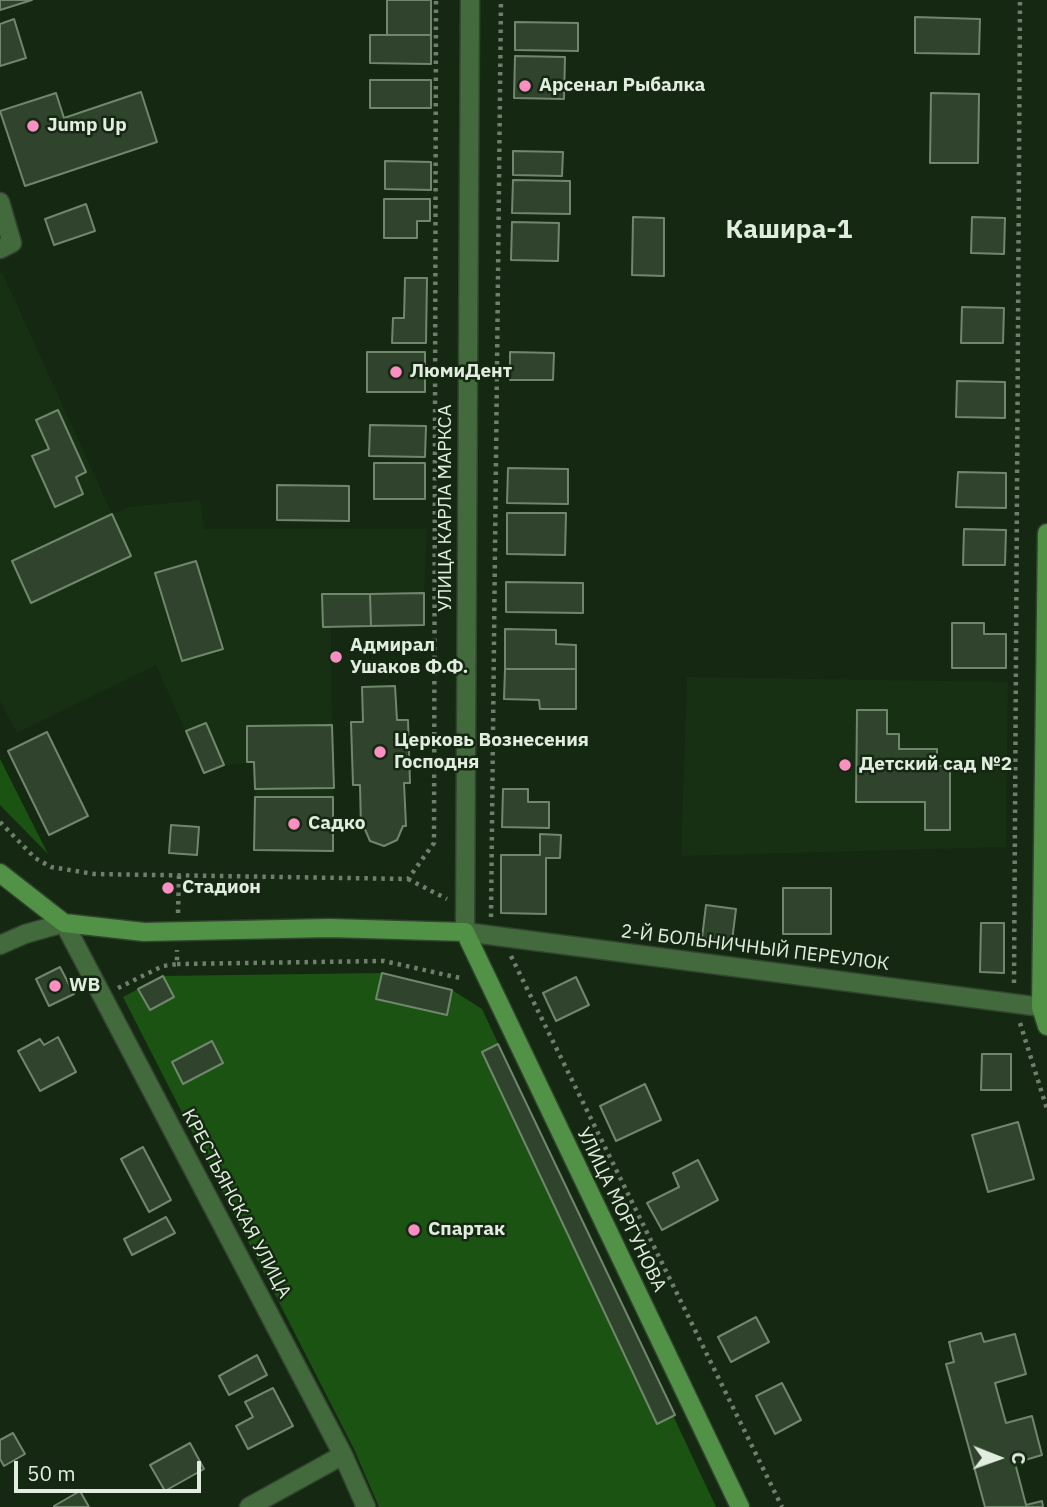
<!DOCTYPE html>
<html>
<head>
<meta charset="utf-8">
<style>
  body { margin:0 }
  #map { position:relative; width:1047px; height:1507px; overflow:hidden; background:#152812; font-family:"IBM Plex Sans",sans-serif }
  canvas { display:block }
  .north { position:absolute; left:963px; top:1423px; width:70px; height:70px; -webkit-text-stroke:5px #152812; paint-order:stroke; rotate:91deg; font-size:19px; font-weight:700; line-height:28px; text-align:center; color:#e1eedf }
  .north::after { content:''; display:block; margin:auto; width:24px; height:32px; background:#e1eedf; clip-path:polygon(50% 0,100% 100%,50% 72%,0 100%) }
  .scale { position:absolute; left:14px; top:1461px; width:187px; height:32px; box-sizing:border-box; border:4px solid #e1eedf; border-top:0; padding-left:9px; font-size:21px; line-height:24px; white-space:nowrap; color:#e1eedf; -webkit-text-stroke:5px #152812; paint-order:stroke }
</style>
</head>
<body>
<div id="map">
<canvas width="1047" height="1507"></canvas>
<div class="north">С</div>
<div class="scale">50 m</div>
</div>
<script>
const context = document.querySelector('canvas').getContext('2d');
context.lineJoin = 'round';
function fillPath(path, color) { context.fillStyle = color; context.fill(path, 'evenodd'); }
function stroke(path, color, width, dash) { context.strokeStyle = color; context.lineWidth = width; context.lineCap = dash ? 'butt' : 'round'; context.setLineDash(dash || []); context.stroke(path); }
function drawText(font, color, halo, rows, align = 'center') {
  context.font = font + ' "IBM Plex Sans",sans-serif'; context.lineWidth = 5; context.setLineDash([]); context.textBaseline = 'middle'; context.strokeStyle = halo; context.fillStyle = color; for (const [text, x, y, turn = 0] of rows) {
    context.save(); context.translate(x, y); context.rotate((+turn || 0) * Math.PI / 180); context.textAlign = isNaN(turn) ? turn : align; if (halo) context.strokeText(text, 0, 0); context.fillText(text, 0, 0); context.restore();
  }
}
const built = new Path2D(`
  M2 272 112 514 128 507 200 500 204 529H427L424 593 322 594 323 626 331 627 333 797H255L254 762 224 765 204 773 156 665 17 733 0 701V273Z
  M687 677 1008 682 1006 847 681 856Z`);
const green = new Path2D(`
  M0 759 48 854 0 805Z
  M382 973 452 990 482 1009 716 1507H379L354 1449 123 997 163 976Z`);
const building = new Path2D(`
  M0 0H32L0 10Z
  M387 0H431V35H387Z
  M915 17 980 19 979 54 915 53Z
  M14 19 26 58 0 66V24Z
  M515 22 578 23V51L515 50Z
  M370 35H431V64L370 63Z
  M515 56 565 57 564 99 514 98Z
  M370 80H431V108H370Z
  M141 92 157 142 25 186 0 111 56 93 64 118Z
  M931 93 979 94 978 163H930Z
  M513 151 563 152 562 176 513 175Z
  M385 161 431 162V190L385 189Z
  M513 180 570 181V214L512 213Z
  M384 199H430V221H417V238H384Z
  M86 204 95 231 54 245 45 219Z
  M633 217 664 218V276L632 275Z
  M972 217 1005 218 1004 254 971 253Z
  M512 222 559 223 558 261 511 260Z
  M405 278H427L426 343H392L393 318H404Z
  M962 307 1004 308 1003 343H961Z
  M367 352H425V392H367Z
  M510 352 554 353 553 380H510Z
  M957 381 1005 382V418L956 417Z
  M58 410 86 472 76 477 83 494 55 507 32 456 49 449 36 420Z
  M370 425 426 426 425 457 369 456Z
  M374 463H425V499H374Z
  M508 468 568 469V504L507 503Z
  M958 472 1006 473V508L956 507Z
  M277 485 349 486V521L277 520Z
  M507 513H566L565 555 507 554Z
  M112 514 131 556 31 603 12 561Z
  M964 529 1006 530 1005 565H963Z
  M196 561 223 649 182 661 155 573Z
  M506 582 583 583V613L506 612Z
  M424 593V625L371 626 370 594Z
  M322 594H370L371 626 323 627Z
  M952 623H984V634H1006V668H952Z
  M505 629 556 630V644L576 645V669H505Z
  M505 669H576V709H540L539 700 504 699Z
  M395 686 397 720H408L410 783H404L406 826H403L397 840 384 846 370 841 364 827 361 828 360 785H353L351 722H363L362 687Z
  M857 710H887V734H899V749H937V766H950V830H925V802H856Z
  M206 723 224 765 204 773 186 731Z
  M332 725 334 788 255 789 254 762H247V726Z
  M47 732 88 816 49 835 8 751Z
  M503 789H528V802H549V828L502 827Z
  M255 797H333V851L254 850Z
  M171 825 199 827 197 855 169 853Z
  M540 834 561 835 560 858H546V914L501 913V855H540Z
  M783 888H831V934H783Z
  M706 905 736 909 732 941 702 938Z
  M981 923H1004V973L980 972Z
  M60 967 74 994 49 1006 36 979Z
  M382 973 452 990 447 1015 376 999Z
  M163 976 174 997 150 1010 138 989Z
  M576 977 589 1005 556 1021 543 993Z
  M58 1037 76 1072 40 1091 18 1051 40 1039 44 1045Z
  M212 1041 223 1063 183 1084 172 1062Z
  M498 1044 675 1415 657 1424 482 1052Z
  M982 1054H1011V1090H981Z
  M645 1084 661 1120 616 1141 600 1106Z
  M1018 1122 1034 1179 988 1192 972 1135Z
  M143 1147 171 1200 149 1212 121 1159Z
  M698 1160 718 1200 662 1230 647 1203 679 1187 673 1173Z
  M166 1217 175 1233 132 1255 124 1239Z
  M756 1317 769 1342 731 1362 718 1337Z
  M981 1333 984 1342 1015 1334 1026 1374 995 1383 1006 1423 1032 1416 1042 1455 1015 1463 1026 1505 1042 1501 1043 1507H985L946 1364 954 1362 949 1342Z
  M257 1355 267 1375 229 1395 219 1376Z
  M782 1383 801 1420 775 1434 756 1396Z
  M273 1388 293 1426 248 1449 236 1426 253 1417 245 1402Z
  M13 1433 25 1454 4 1466 0 1459V1440Z
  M190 1443 204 1469 165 1491 150 1465Z
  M80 1491 89 1507H55L54 1506Z`);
const path = new Path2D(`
  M0 822 35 858 51 867 94 874 408 879 434 843 436 0
  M408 879 447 899
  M178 913 179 875
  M491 917 501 0
  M511 956 782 1507
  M177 964 384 961 460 978 464 977
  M1014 983 1020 0
  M118 988 163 966 177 964V950
  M1020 1023 1047 1109`);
const minor = new Path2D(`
  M0 202 12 243 0 249
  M465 932 1041 1007
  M0 945 25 934 64 923 343 1455 366 1507
  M249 1507 343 1455`);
const tertiary = new Path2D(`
  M465 932 470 0`);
const secondary = new Path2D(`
  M1047 533 1041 1007 1047 1026
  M0 873 64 923 144 932 330 928 465 932 740 1507`);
const markers = [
  [525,86,7,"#fc8fc2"],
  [33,126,7,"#fc8fc2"],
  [396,372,7,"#fc8fc2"],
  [336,657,7,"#fc8fc2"],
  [380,752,7,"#fc8fc2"],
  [845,765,7,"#fc8fc2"],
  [294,824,7,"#fc8fc2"],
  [168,888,7,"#fc8fc2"],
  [55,986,7,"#fc8fc2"],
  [414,1230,7,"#fc8fc2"]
];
const poiNames = [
  ["Арсенал Рыбалка",539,86],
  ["Jump Up",47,126],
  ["ЛюмиДент",410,372],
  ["Адмирал",350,646],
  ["Ушаков Ф.Ф.",350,668],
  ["Церковь Вознесения",394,741],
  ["Господня",394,763],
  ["Детский сад №2",859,765],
  ["Садко",308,824],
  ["Стадион",182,888],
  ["WB",69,986],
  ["Спартак",428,1230]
];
const streetNames = [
  ["УЛИЦА КАРЛА МАРКСА",446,508,-90],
  ["2-Й БОЛЬНИЧНЫЙ ПЕРЕУЛОК",755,948,7],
  ["КРЕСТЬЯНСКАЯ УЛИЦА",236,1204,62],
  ["УЛИЦА МОРГУНОВА",621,1210,64]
];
const districtNames = [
  ["Кашира-1",789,230]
];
fillPath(built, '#172f13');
fillPath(green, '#1b5412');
fillPath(building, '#30442d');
stroke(building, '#71876d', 2);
stroke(minor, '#32442f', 21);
stroke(tertiary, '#32442f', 21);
stroke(secondary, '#32442f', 21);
stroke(path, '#6f7f6c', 4.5, [3.5, 5]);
stroke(minor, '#426a3c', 18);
stroke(tertiary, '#426a3c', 18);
stroke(secondary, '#519247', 18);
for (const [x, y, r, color] of markers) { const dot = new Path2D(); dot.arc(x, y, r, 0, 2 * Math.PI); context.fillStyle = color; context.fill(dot); stroke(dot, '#152812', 2.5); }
drawText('bold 19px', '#e1eedf', '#152812', poiNames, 'left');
drawText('19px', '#e1eedf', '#152812', streetNames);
drawText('bold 26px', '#e1eedf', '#152812', districtNames);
</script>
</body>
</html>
